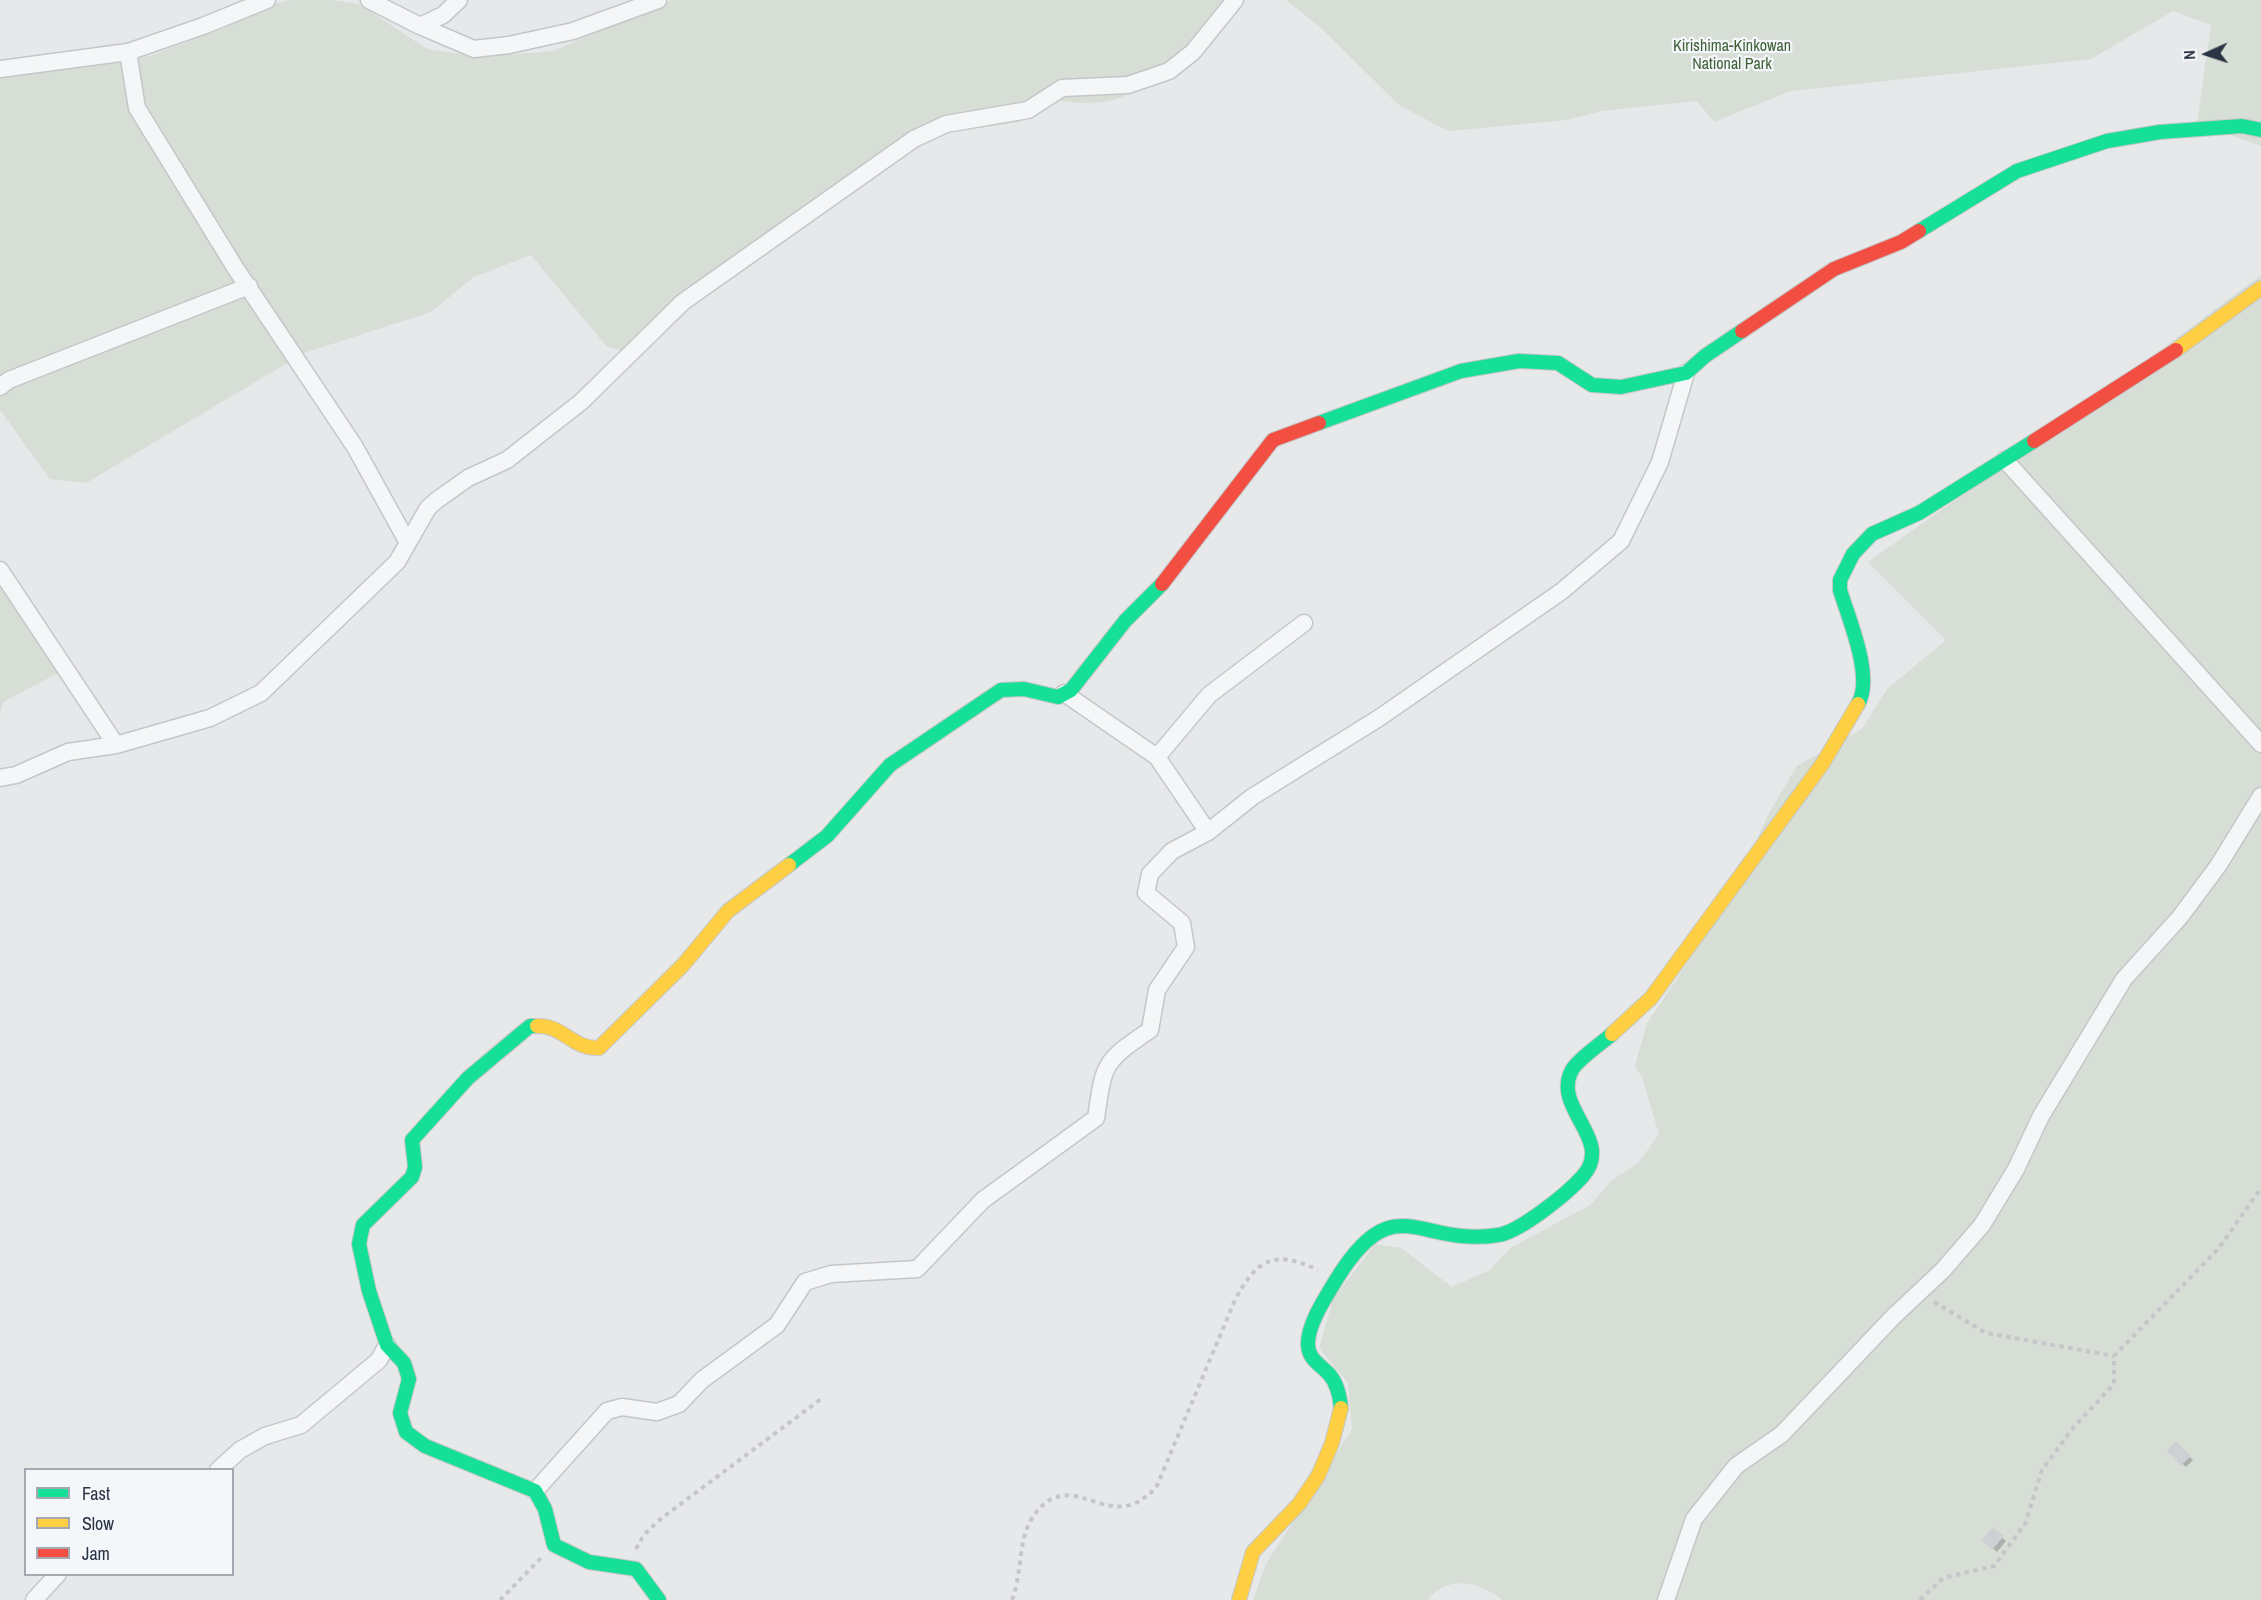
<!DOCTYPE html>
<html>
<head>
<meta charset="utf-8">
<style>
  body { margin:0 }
  #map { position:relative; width:2261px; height:1600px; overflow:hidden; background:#e6e8ea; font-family:"Archivo Narrow",sans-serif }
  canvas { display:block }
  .legend { position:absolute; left:24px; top:1468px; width:210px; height:108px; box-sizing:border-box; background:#f4f6f9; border:2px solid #a4a8b1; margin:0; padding:8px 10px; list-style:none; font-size:18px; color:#2b3445 }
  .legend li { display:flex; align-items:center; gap:12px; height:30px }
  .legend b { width:30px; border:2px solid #a4a8b1 }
  .north { position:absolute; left:2177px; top:24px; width:60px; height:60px; -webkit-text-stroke:4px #f4f6f9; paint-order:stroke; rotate:267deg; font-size:16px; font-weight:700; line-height:24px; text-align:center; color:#2b3445 }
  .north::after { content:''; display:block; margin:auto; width:21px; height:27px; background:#2b3445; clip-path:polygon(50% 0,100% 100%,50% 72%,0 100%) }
</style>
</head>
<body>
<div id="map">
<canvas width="2261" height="1600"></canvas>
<ul class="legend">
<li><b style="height:8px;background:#16e098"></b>Fast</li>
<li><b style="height:8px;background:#ffcf43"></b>Slow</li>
<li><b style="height:8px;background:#f24e42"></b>Jam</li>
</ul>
<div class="north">N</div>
</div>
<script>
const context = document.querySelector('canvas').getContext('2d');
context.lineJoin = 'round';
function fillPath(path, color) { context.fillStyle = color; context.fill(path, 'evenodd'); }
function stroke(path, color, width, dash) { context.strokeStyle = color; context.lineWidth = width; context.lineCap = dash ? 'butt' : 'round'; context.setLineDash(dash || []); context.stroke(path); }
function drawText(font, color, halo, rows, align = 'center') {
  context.font = font + ' "Archivo Narrow",sans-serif'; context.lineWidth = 4.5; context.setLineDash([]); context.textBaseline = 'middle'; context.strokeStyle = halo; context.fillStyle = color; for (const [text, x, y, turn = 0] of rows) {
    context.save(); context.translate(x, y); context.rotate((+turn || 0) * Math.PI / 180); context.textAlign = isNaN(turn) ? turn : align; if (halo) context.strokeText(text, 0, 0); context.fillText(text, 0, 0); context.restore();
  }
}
const green = new Path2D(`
  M289 0H333L359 4 427 49 480 57 553 51 672 0H1224L1228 8C1205 28 1144 89 1120 98 1095 106 1072 103 1046 99L1019 122 919 137 703 285 621 350 607 347 531 255 474 277 431 312 304 353 86 483 50 479 0 410V77L110 64 150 56 227 27 241 13Z
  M1286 0H2261V146L2197 123 2211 25 2173 11 2091 59 1791 91 1714 122 1697 101 1601 111 1567 120 1448 131 1399 105 1321 28Z
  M2261 275V1600H1502C1481 1582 1447 1574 1428 1600H1253L1266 1564 1352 1429 1348 1383 1319 1348 1333 1299 1375 1244 1401 1248 1452 1287 1490 1270 1510 1248 1590 1205 1611 1181 1639 1162 1659 1134 1642 1077 1635 1066 1647 1023 1726 906 1770 811 1797 766 1862 729 1888 688 1946 640 1868 562 2030 447Z
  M0 571 60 672 3 702 0 715Z`);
const shadow = new Path2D(`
  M2176 1444 2193 1460 2186 1467 2169 1451Z
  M1993 1529 2006 1541 1997 1552 1984 1540Z`);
const building = new Path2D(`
  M2176 1441 2191 1456 2181 1465 2167 1451Z
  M1993 1527 2004 1536 1992 1550 1982 1540Z`);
const path = new Path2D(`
  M1934 1302 1986 1333 2114 1356
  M636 1549 643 1536 658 1521 821 1399
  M500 1600 541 1558
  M1012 1600C1022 1575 1018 1542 1031 1520 1062 1469 1096 1515 1130 1505 1141 1502 1148 1495 1156 1488L1235 1300C1257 1259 1274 1249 1318 1270
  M1920 1600 1943 1578 1994 1566 2025 1524 2042 1470 2073 1428 2114 1384V1356L2219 1248 2261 1188`);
const street = new Path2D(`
  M369 0 420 26 474 49 509 45 573 31 658 0
  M420 26 443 15 459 0
  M128 52 137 108 236 269 355 447 408 543
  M0 69 128 52 203 26 267 0
  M0 387 9 380 249 286
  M2005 460 2261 744
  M0 570 116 745
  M1064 693 1157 757 1208 832
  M1157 757 1209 695 1304 623
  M0 778 16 775 68 752 116 745 210 718 261 693 397 562 428 508 437 500 468 478 507 460 581 402 683 302 914 139 946 124 1028 110 1062 88 1128 85 1169 71 1193 52 1235 0
  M218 1470 240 1450 265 1436 301 1425 379 1360 387 1345
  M535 1491 607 1411 622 1407 657 1412 679 1404 702 1380 777 1325 805 1282 831 1274 917 1269 983 1200 1096 1118C1104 1063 1103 1062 1150 1030L1157 990 1186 947 1182 923 1146 893 1150 874 1172 851 1208 832 1252 797 1379 718 1562 591 1621 541 1660 462 1686 373
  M34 1600 58 1574
  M1666 1600 1694 1519 1736 1466 1782 1434 1893 1317 1943 1270 1982 1225 2016 1169 2041 1116 2124 979 2180 917 2218 866 2261 796`);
const fast = new Path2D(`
  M1919 231 2017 171 2107 141 2160 132 2242 126 2261 130
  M1319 423 1461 371 1519 361 1558 363 1592 385 1621 387 1686 373 1705 356 1742 331
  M1858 704C1874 677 1849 620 1840 590V580L1853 554 1872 534 1919 513 2034 441
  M789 865 827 836 890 765 1001 690 1024 689 1058 697 1071 690 1125 621 1162 584
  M537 1026H530L468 1078 412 1140 415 1167 412 1177 363 1225 359 1244 369 1291 387 1345 404 1363 409 1379 400 1413 406 1432 425 1446 535 1491 545 1509 554 1545 589 1562 636 1569 659 1600
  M1341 1408C1340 1397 1337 1383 1329 1374 1320 1364 1307 1359 1308 1342 1309 1322 1326 1297 1336 1280 1395 1184 1419 1248 1498 1235 1520 1232 1568 1193 1583 1176 1615 1139 1551 1108 1572 1070 1578 1059 1602 1043 1612 1034`);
const slow = new Path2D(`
  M2176 350 2261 288
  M537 1026C561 1024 574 1050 599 1048L683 965 728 911 789 865
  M1612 1034 1651 998 1823 763 1858 704
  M1239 1600 1253 1552 1299 1504 1318 1476 1332 1443 1341 1408`);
const jam = new Path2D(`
  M1742 331 1834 269 1901 242 1919 231
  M2034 441 2176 350
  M1162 584 1273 440 1319 423`);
const parkNames = [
  ["Kirishima-Kinkowan",1732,47],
  ["National Park",1732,65]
];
fillPath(green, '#d6ded6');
fillPath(shadow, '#0003');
fillPath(building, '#ced0d3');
stroke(street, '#c4c6c8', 19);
stroke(fast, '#c4c6c8', 16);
stroke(slow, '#c4c6c8', 16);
stroke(jam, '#c4c6c8', 16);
stroke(path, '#c5c6ca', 4, [4.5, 4.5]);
stroke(street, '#f5f6f7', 16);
stroke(fast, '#16e098', 14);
stroke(slow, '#ffcf43', 14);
stroke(jam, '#f24e42', 14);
drawText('16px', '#3f6138', '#f4f6f9', parkNames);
</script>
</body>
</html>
